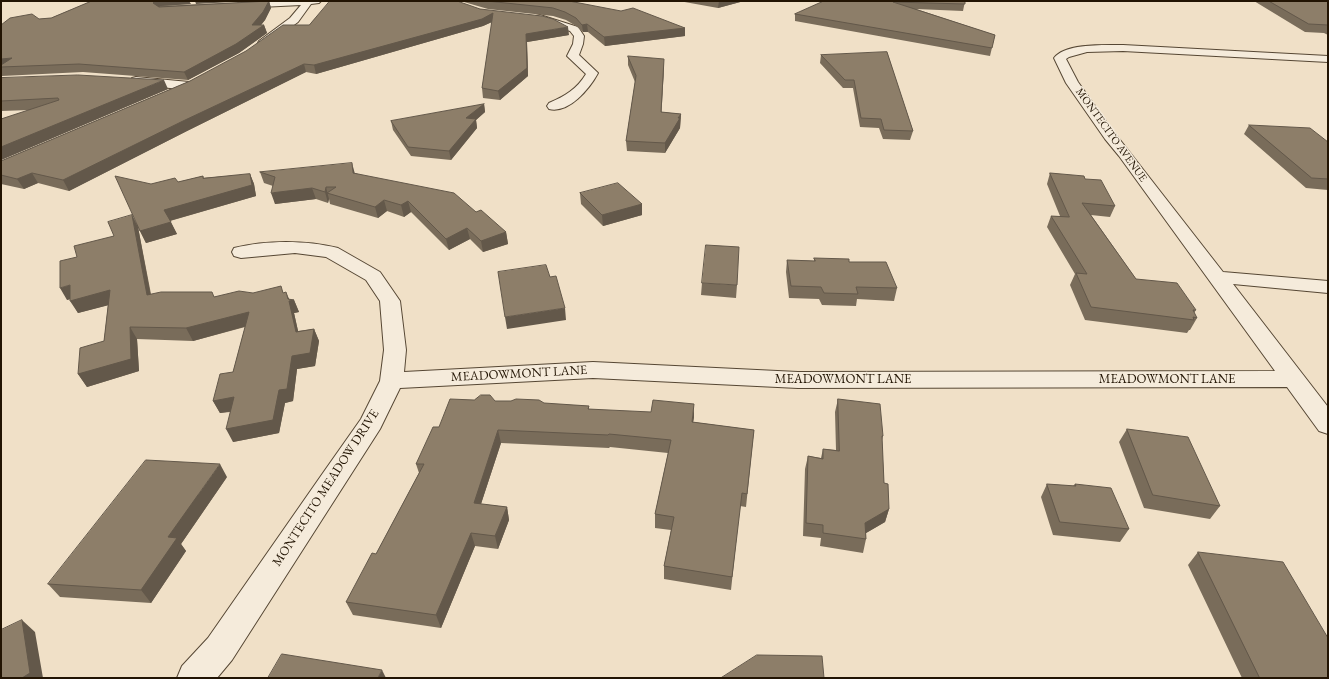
<!DOCTYPE html>
<html>
<head>
<meta charset="utf-8">
<style>
  body { margin:0 }
  #map { position:relative; width:1329px; height:679px; overflow:hidden; background:#f0e0c7; font-family:"EB Garamond",serif }
  canvas { display:block }
  .frame { position:absolute; inset:0; border:2px solid #221403; pointer-events:none }
</style>
</head>
<body>
<div id="map">
<canvas width="1329" height="679"></canvas>
<div class="frame"></div>
</div>
<script>
const context = document.querySelector('canvas').getContext('2d');
context.lineJoin = 'round';
function stroke(path, color, width, dash) { context.strokeStyle = color; context.lineWidth = width; context.lineCap = dash ? 'butt' : 'round'; context.setLineDash(dash || []); context.stroke(path); }
function fillPath(path, color) { context.fillStyle = color; context.fill(path, 'evenodd'); }
function drawText(font, color, halo, rows, align = 'center') {
  context.font = font + ' "EB Garamond",serif'; context.lineWidth = 3; context.setLineDash([]); context.textBaseline = 'middle'; context.strokeStyle = halo; context.fillStyle = color; for (const [text, x, y, turn = 0] of rows) {
    context.save(); context.translate(x, y); context.rotate((+turn || 0) * Math.PI / 180); context.textAlign = isNaN(turn) ? turn : align; if (halo) context.strokeText(text, 0, 0); context.fillText(text, 0, 0); context.restore();
  }
}
const street = new Path2D(`
  M262 1H321L319 3 311 4 298 22 267 45 263 46 258 43 259 41 290 18 301 5 240 8 235 5 240 2Z
  M540 15 578 27 584 36 583 44 579 55 598 73C590 88 569 114 549 109L547 106 549 103C565 96 577 89 586 74L567 56 573 44 574 36 570 31 536 20 535 18 536 16Z
  M1123 45 1328 56V62L1123 51 1087 52 1069 57 1066 59 1078 82 1110 127 1223 272 1328 281V293L1233 284 1328 407V434L1319 431 1287 387 798 388 593 378 400 388 380 429 232 660 217 678H177L182 666 208 638 323 473 361 419 380 381 384 350 380 301 366 280 326 257 295 253 241 258 234 256 232 252 234 248C266 240 306 240 338 248L380 272 400 301 406 350 404 372 593 362 798 372 1275 371 1119 156 1105 139 1066 83 1054 58C1065 43 1106 45 1123 45Z
  M136 77 189 82 193 83 195 86 193 89 189 90 132 84 130 81 132 78Z`);
const wall = new Path2D(`
  M92 1 191 4 160 6 269 1 271 8 265 20 261 25H264L267 33 239 53 188 80 83 72 2 76 1 74V25L39 19 51 18Z
  M459 1H569L685 28V36L605 46 588 32H583L576 26 566 20 553 16 488 9 464 2Z
  M679 1H744L718 8Z
  M824 1H965L963 11 916 9 995 35 990 56 795 21V14Z
  M1254 1H1328V35L1324 33 1305 32Z
  M480 9 569 35 527 42 528 76 500 100 483 98 482 88 492 22 483 26 316 74 306 72 187 131 69 191 38 183 24 189 1 184V161L190 81 309 25Z
  M887 52 913 131 910 140 883 139 879 128 860 127 853 88H843L820 63 821 55Z
  M628 56 664 67 661 112 681 114 680 128 665 153 627 151 626 141 635 82 628 65Z
  M1 78 168 89 1 160V119L30 110 1 111Z
  M484 104 485 112 476 120 477 128 451 160 411 156 393 130 391 121Z
  M1249 125 1328 142V190L1306 188 1244 134Z
  M260 172 355 173 476 212 506 232 508 244 483 252 470 239 449 250 411 212 404 217 387 211 378 218 330 204 329 199 328 203 316 199 275 204 273 186 264 183Z
  M1050 173 1085 179 1115 206 1110 217 1091 215 1136 279 1196 310 1194 313 1197 318 1190 330H1189L1187 333 1085 320 1070 285 1075 274 1047 227 1051 216H1060L1047 184Z
  M250 174 254 184 256 196 170 221 177 234 146 243 138 227 151 294 214 297 253 293H284L289 299 294 300 299 312 294 313 298 331 314 329 319 341 315 366 297 369 293 401 285 403 279 433 233 442 230 412 220 413 213 401 233 372 245 327 193 341 137 339 139 371 87 387 78 374 104 341 108 305 78 313 70 299 67 300 77 257 114 236 132 215 137 225 151 184 178 182 203 176 204 178Z
  M580 193 642 204V215L603 226 581 204Z
  M814 258 849 262 897 288 894 301 857 299 856 306 822 305 819 299 789 298 786 272 787 260 814 261Z
  M702 283 737 285 736 298 701 295Z
  M838 399 883 436 882 440 884 483 889 509 885 522 866 533V539L863 553 820 546 821 538 803 536 805 469 808 456 821 458 823 449 836 450 835 412Z
  M495 401 589 406V409L694 417 693 422 754 430 746 507 740 506 731 590 664 579V566L671 530 655 528V514L668 453 610 447 609 448 501 443 481 504 507 507 509 520 498 549 475 546 441 628 353 615 346 602 376 554 419 473 416 464 439 427Z
  M1127 429 1220 506 1210 519 1144 508 1119 442Z
  M227 477 181 544 186 551 151 603 60 597 48 584Z
  M1047 484 1073 486 1075 484 1129 529 1120 542 1053 535 1041 497Z
  M1198 552 1328 678H1242L1188 565Z`);
const shadedWall = new Path2D(`
  M155 1H189L191 4 160 6 157 10 153 3Z
  M195 1H250L196 4Z
  M269 1 271 8 265 20 257 30 264 25 267 33 239 53 188 80 184 72 252 25Z
  M719 1H744L718 8Z
  M493 13 494 21 483 26 316 74 314 65Z
  M587 24 588 32H583L582 25Z
  M568 27 569 35 527 42 528 76 500 100 498 91 526 34Z
  M685 28V36L605 46 604 37Z
  M12 58 1 67V59Z
  M664 59V67L661 122V112Z
  M304 64 306 72 187 131 69 191 63 180 183 121Z
  M164 80 168 89 1 160V147Z
  M484 104 485 112 476 120 477 128 451 160 449 151 466 118Z
  M681 114 680 128 665 153V143Z
  M352 163 355 174 353 173Z
  M32 173 38 183 24 189 17 179Z
  M250 174 254 184 256 196 169 221 164 210Z
  M326 187 329 199 328 203 325 192Z
  M312 188 316 199 275 204 271 193Z
  M384 200 387 211 378 218 375 207Z
  M408 201 411 212 404 217 401 205Z
  M642 204V215L603 226 602 215Z
  M132 215 138 227 153 308 147 295Z
  M171 222 177 234 146 243 140 231Z
  M467 228 470 239 449 250 446 239Z
  M506 232 508 244 483 252 481 241Z
  M70 285 77 297 67 300 60 288Z
  M110 290 117 303 78 313 70 301Z
  M286 292 290 301 294 300 299 312 294 313 301 344 296 332Z
  M565 308 566 320 507 329 505 317Z
  M249 312 254 324 193 341 186 328Z
  M130 327 137 339 139 371 87 387 78 374Z
  M314 329 319 341 315 366 297 369 293 401 285 403 279 433 233 442 226 429 279 390 292 356Z
  M234 397 240 410 220 413 213 401Z
  M694 404V417L691 435 692 422Z
  M498 430 501 443 477 516 474 503Z
  M220 464 227 477 181 544 186 551 151 603 141 590 168 537Z
  M507 507 509 520 498 549 495 536Z
  M889 509 885 522 861 536 865 523Z
  M471 533 475 546 441 628 436 615Z
  M22 620 35 632 43 678H22Z
  M382 670 386 678H378Z`);
const building = new Path2D(`
  M92 1H155L153 3 159 7 269 1 263 12 252 25H264L236 44 184 72 79 64 1 67V65L12 58 1 59V25L10 18 32 14 39 19 51 18Z
  M330 1H457L480 9 542 16 553 19 568 27 526 34 527 68 498 91 482 88 493 13 482 19 314 65 304 64 183 121 63 180 32 173 17 179 1 175V161L190 81 246 51 283 25H309Z
  M487 1H569L621 11 633 8 685 28 604 37 587 24 582 25 576 18 565 12 553 8Z
  M824 1H965V4L893 2 995 35 992 48 795 14Z
  M1269 1H1328V25L1309 24Z
  M887 52 913 131 884 130 881 119 861 118 854 80H845L821 55Z
  M628 56 664 59 661 112 681 114 678 118H680L665 143 626 141 636 76Z
  M78 75 164 80 1 147V119L59 100 58 98 1 101V78Z
  M484 104 466 118 476 119 449 151 408 147 391 121Z
  M1249 125 1310 128 1328 142V179L1312 178Z
  M352 163 353 173 454 193 476 212 481 210 506 232 481 241 467 228 446 239 408 201 401 205 384 200 375 207 327 193 336 187H326L325 192 312 188 271 193 275 177 260 172Z
  M1050 173 1084 176 1085 179 1101 180 1115 206 1082 203 1136 279 1177 283 1196 310H1193L1197 318 1193 317 1194 320 1091 307 1076 273 1087 274 1051 216 1069 217Z
  M250 174 252 185 164 210 171 222 140 231 115 176 151 184 175 178 178 182 203 176V178Z
  M618 183 642 204 602 215 580 193Z
  M132 215 147 295 161 292H212L214 297 239 291 253 293 281 286 283 293 286 292 288 299 294 300 289 301 296 332 314 329 310 353 292 356 287 389 279 390 273 420 226 429 234 397 213 401 220 374 233 372 249 312 186 328 130 327 131 359 78 374 80 348 104 341 110 290 70 301V285L60 288V261L77 257 74 246 114 236 108 222Z
  M706 245 739 247 737 285 702 283Z
  M814 258 849 259V262H886L897 288 856 287 858 294 824 293 821 287 791 286 787 260 815 261Z
  M546 265 550 277 556 276 565 308 505 317 498 272Z
  M481 395H490L495 401H511L516 399 539 400 544 403 589 406 588 409 651 412 653 400 694 404 692 422 754 430 747 494 742 493 732 577 664 566 674 517 655 514 671 440 609 434 608 435 498 430 474 503 507 507 495 536 471 533 436 615 346 602 372 553 376 554 424 464H416L433 427H439L450 399 474 400Z
  M838 399 880 404 883 436H882L884 483 888 484 889 509 865 523 866 539 823 533V525L806 523 808 456 823 459V449L839 451Z
  M1127 429 1188 437 1220 506 1153 495Z
  M146 460 220 464 168 537 177 538 141 590 48 584Z
  M1047 484 1076 486 1075 484 1111 488 1129 529 1060 522Z
  M1198 552 1283 562 1328 638V678H1260Z
  M22 620 30 673 22 678H1V630Z
  M282 654 382 670 378 678H268Z
  M757 655 822 656 824 678H721Z`);
const farStreetnames = [
  ["MONTECITO AVENUE",1111,135,54]
];
const streetNames = [
  ["MEADOWMONT LANE",519,374,-3],
  ["MEADOWMONT LANE",843,379],
  ["MEADOWMONT LANE",1167,379],
  ["MONTECITO MEADOW DRIVE",326,488,-57]
];
stroke(street, '#564734', 2);
fillPath(street, '#f5ebdb');
fillPath(wall, '#796c5a');
fillPath(shadedWall, '#63584a');
fillPath(building, '#8d7e69');
stroke(building, '#63584a', 1);
drawText('11px', '#221403', '#f5ebdb', farStreetnames);
drawText('13px', '#221403', '#f5ebdb', streetNames);
</script>
</body>
</html>
